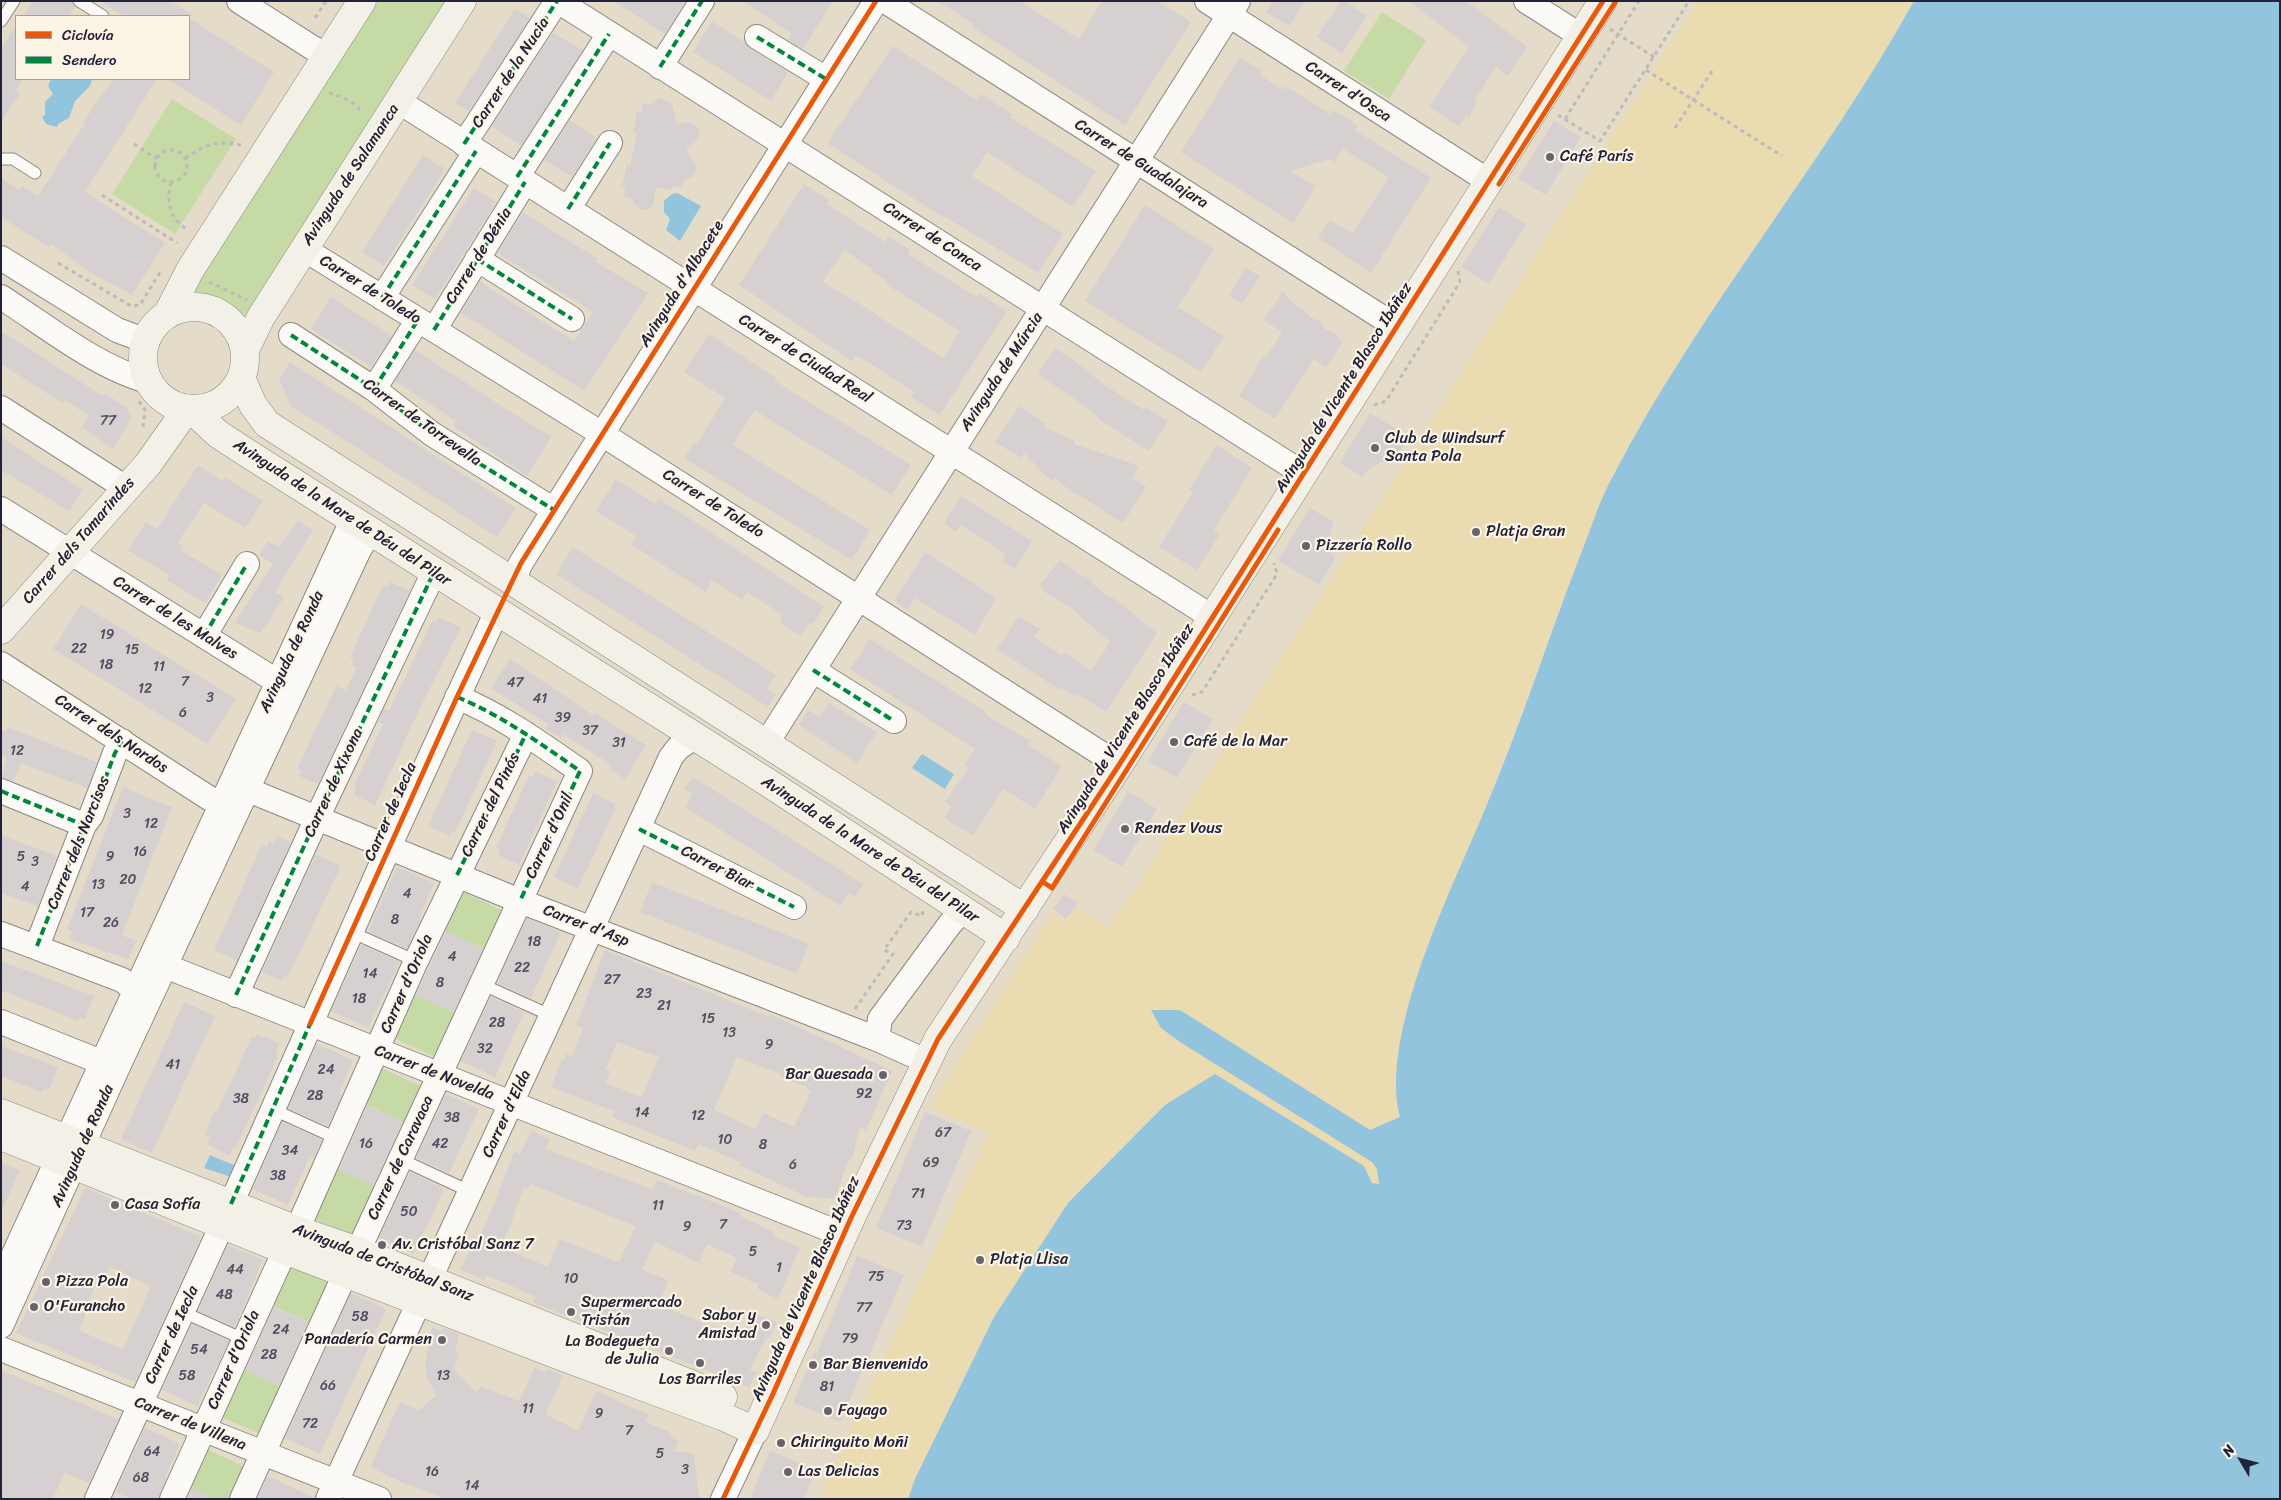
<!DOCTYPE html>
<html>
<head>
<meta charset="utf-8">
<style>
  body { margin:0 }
  #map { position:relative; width:2281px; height:1500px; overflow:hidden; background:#e4dcc9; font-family:Sriracha,sans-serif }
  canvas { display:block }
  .frame { position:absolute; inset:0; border:2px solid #22223b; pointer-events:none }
  .legend { position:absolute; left:15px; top:15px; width:175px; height:65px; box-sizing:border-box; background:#fcf5e5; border:1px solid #a5a1a1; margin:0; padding:6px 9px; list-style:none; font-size:15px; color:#22223b }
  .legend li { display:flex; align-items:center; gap:10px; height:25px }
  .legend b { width:25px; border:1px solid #a5a1a1 }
  .north { position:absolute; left:2216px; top:1435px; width:50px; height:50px; -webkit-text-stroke:4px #fcf5e5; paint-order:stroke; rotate:307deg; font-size:14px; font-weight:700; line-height:20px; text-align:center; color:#22223b }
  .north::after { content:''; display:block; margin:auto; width:18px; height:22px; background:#22223b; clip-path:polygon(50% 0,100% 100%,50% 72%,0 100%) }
</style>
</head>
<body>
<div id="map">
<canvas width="2281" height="1500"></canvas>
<div class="frame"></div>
<ul class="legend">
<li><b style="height:6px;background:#e8590c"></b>Ciclovía</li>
<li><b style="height:6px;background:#00873e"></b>Sendero</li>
</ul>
<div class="north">N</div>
</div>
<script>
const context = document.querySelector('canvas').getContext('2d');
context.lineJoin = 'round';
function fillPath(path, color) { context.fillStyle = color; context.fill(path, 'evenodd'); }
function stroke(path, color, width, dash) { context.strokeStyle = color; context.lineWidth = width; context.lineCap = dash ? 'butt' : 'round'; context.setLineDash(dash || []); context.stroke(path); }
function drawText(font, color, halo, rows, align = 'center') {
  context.font = font + ' Sriracha,sans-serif'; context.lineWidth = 4.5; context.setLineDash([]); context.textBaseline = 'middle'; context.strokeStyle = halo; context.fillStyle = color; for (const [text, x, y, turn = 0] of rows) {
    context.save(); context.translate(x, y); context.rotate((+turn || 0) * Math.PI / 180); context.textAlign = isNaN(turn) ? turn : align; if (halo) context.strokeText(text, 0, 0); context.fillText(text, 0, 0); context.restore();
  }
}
const green = new Path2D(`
  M369 1H453L248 322C231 301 212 292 185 292Z
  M1382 12 1426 40 1389 99 1344 71Z
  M172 99 236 139 175 234 112 194Z
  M459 890 505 912 487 950 442 930Z
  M413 993 457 1014 437 1058 392 1037Z
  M379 1067 423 1087 406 1123 362 1103Z
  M333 1167 377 1187 354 1237 310 1217Z
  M289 1262 333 1283 314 1324 269 1304Z
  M240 1368 284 1388 263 1435 219 1416Z
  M204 1448 247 1468 234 1499H213L186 1486Z`);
const sand = new Path2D(`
  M1697 1H1914L1880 63 1690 343 1611 478 1569 585 1487 804 1413 986 1396 1102 1400 1117 1370 1130 1180 1010 1372 1162 1377 1169 1379 1185 1372 1183 1369 1173 1165 1105 1068 1203 994 1317 915 1479 908 1499H818L989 1133 929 1108 1052 913 1065 923 1077 907 1107 928 1131 895Z`);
const water = new Path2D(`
  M1914 1H2280V1499H908L915 1479 994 1317 1068 1203 1165 1105 1215 1074 1364 1166 1372 1183 1379 1184 1377 1169 1372 1162 1180 1042 1161 1028 1151 1010H1180L1370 1130 1400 1117C1379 1034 1451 891 1483 814 1520 728 1548 638 1582 551 1592 526 1600 499 1613 476 1700 309 1823 165 1914 1Z
  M51 79H92L90 86 75 101 69 118 58 124 57 127 46 124 42 117 45 115V102L53 94 48 86Z
  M677 193 701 206 680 241 666 230 670 219 664 212V201L672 194Z
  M922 754 954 774 945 789 912 768Z
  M210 1155 236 1166 231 1177 204 1168Z`);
const building = new Path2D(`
  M34 1H72L75 7 69 16H24Z
  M100 1H171L195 16H123Z
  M613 1H686L665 34Z
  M743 1H833L803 49 788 40 792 34Z
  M938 1H1020L1079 39 1102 1H1157L1191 22 1125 125 972 27 974 24Z
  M1275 1H1306L1289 26 1266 12Z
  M1341 1H1345L1367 16 1342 53 1317 37Z
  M1409 1H1466L1527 47 1508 76 1496 66 1475 100 1477 102 1469 117 1466 115 1459 126 1429 107 1469 47Z
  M515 9 530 18 469 111 455 103Z
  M189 18 274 72 241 125 167 79H189Z
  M712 21 744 42 750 49 788 72 771 101 693 52Z
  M16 25V79H23L15 91 20 94 1 122V48Z
  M553 33 583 50 521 146 492 126Z
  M893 46 977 100 981 94 1012 114 1010 117 1096 171 1073 207 987 152 972 176 1063 234 1038 273 945 217 944 218 827 143Z
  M1240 57 1262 71 1260 75 1283 90 1285 86 1330 114 1332 110 1347 118 1358 126 1355 130 1431 178 1371 273 1318 238 1330 220 1352 233 1389 178 1343 149 1335 162 1329 159 1290 171 1316 186 1293 223 1181 152Z
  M113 79H157L85 192 165 243 132 295 92 273 51 244 49 247 1 217V178L20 190 22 186 38 196 85 123 83 122Z
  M660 98 672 103 677 124 689 122 694 124 700 130 698 138 686 149 696 164 697 169 692 177 683 182 682 188 673 186 672 190 656 187 653 206 646 210H643L636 206 631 198 624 196 626 187 622 186 627 165 630 166 637 133 633 132 637 112H641L643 103 650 105Z
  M570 120 597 138 572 177 544 160Z
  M1554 121 1581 137 1546 195 1518 179Z
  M423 155 445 169 384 266 362 252Z
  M804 184 829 200 827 204 885 242 888 236 910 250 908 254 976 297 979 293 1007 311 940 415 911 397 915 392 856 355 852 361 739 285ZM844 250 872 269 871 271 887 281 886 283 891 287 960 331 943 358 878 316V315L823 282Z
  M474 188 496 202 435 299 412 285Z
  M1145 205 1214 249 1178 307 1224 336 1201 372 1085 301Z
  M1499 207 1526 224 1489 284 1462 267Z
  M523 212 598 259 596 262 648 293 584 391 461 313 480 282 574 341 593 312 497 253Z
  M1245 268 1260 276 1242 304 1229 296Z
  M1283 291 1294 304 1303 309 1311 318 1320 321 1325 329 1335 334 1343 342 1326 367 1314 359 1275 419 1239 396 1263 357 1265 359 1282 332 1264 320Z
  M331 297 392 336 371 367 311 329Z
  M1 331 103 396 105 393 128 409 131 419 113 449 82 427 89 416 65 400 62 403 1 364Z
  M709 334 776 378 775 381 911 465 892 495 756 411 752 414 733 445 870 530 852 560 684 458 694 443 697 444 725 398 684 372Z
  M1055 348 1073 360 1106 386 1144 410 1146 407 1168 421 1149 451 1097 418 1098 417 1076 400 1038 374Z
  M415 350 528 423 552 436 527 476 453 426 456 421 395 381Z
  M290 362 516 508 497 537 291 406 279 379Z
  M1019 406 1046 424 1044 427 1075 441 1074 444 1139 466 1132 478 1146 487 1123 523 1064 486 1055 478 1051 481 1024 453 1021 458 995 442Z
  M1370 413 1409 437 1395 459 1383 461 1370 468 1362 477 1340 463Z
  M1 437 83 490 69 511 1 470Z
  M1217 445 1252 468 1214 530 1220 534 1197 570 1159 547 1193 492 1189 490Z
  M198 465 222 481 225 477 263 501 245 528 204 503 178 542 183 545 180 550 222 575 205 603 167 580 169 575 128 550 146 522 157 529Z
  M616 479 656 504 659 499 689 518 824 607 813 624 810 622 801 636 779 622 783 615 747 592 742 600 712 580 705 592 631 544 636 536 596 511Z
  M961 496 1032 541 1015 569 1002 561 1006 554 961 525 956 532 944 523Z
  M1310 508 1334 522 1330 533V549L1335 559 1319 585 1278 560Z
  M298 521 313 530 275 592 284 597 261 633 246 628 235 622 273 564 259 555 268 541 278 547Z
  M573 547 776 675 767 689 776 695 768 707 556 574Z
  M925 552 996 598 975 635 915 598 907 610 894 601Z
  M1060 560 1082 577 1084 575 1102 592 1116 600 1157 633 1106 712 1077 694 1075 697 1061 688 1060 690 997 649 1018 617 1040 629 1034 637 1062 655 1064 652 1091 671 1110 642 1075 612 1076 611 1043 591 1044 588 1040 585Z
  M390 582 410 591 318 784 299 776 301 771 297 769 336 686 346 690 357 667 353 666V659L350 657 379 594 384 585 388 587Z
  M81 604 236 699 208 744 53 649Z
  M438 617 461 627 419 710 375 805 354 795 356 790 353 788 383 724 378 722 384 708 389 711 432 621 436 622Z
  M870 639 986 712 985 714 1030 741 1027 745 1062 766 1035 809 1003 789 973 836 944 818 952 807 945 802 968 768 964 766 975 749 850 669Z
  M510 659 593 715 595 713 646 745 625 779 609 769 611 765 564 734 561 738 545 728 548 724 491 688Z
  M1184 702 1213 719 1177 778 1148 761Z
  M829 703 877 732 857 763 799 725 808 710 820 717Z
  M8 727 97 762 87 788 21 763 14 781 1 778 7 758 1 755V730L6 731Z
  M472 730 497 741 455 833 452 832 450 836 428 826Z
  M536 771 557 782 519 865 498 855 500 850 496 848 529 775 533 777Z
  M693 777 863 884 855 897 848 893 840 906 685 807 693 794 684 789Z
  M123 787 172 807 122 935 136 941 128 959 69 939 72 932 67 929Z
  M1128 791 1157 809 1122 867 1093 850Z
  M593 793 615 804V810L578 888 554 877Z
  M1 835 57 856 38 906 1 893Z
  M278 836 291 842 237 961 214 950 262 844 267 847 269 841 273 844Z
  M316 854 341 866 288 977 284 976 282 981 262 972Z
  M397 867 434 883 419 919 421 920 407 949 368 931Z
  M652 882 809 944 797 974 640 912Z
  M1064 894 1078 903 1066 919 1053 909Z
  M527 918 561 932 531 998 497 983Z
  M446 931 483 949 453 1013 416 995Z
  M361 945 400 962 368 1028 331 1011Z
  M605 950 770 1017V1014L892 1071 866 1130 860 1127 852 1159H849L835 1199 805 1196 739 1165 740 1162 698 1144 695 1151 612 1117 614 1111 551 1087 562 1059 564 1060 566 1054 572 1056 583 1028 576 1025ZM617 1042 659 1057 642 1097 606 1083 610 1071 606 1069ZM737 1057 781 1074 780 1077 807 1087V1090L811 1091 794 1127 763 1113 755 1129 714 1110Z
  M1 961 94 996 85 1019 80 1017 78 1021 1 990Z
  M491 997 524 1012 495 1077 461 1061Z
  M184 1002 215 1016 152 1153 121 1139Z
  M257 1034 280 1043 276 1053 279 1054 236 1148 233 1147 229 1156 207 1144 210 1137 205 1135 214 1111 217 1112 252 1036 255 1038Z
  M317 1044 353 1060 339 1093 342 1095 328 1126 288 1108Z
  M1 1046 58 1067 49 1090 44 1088 42 1092 1 1076Z
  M446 1094 479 1109 449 1173 416 1158Z
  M367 1106 403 1122 373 1186 339 1170Z
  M925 1112 971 1131 922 1247 876 1228Z
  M282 1122 322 1140 314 1158 310 1156 288 1205 253 1189Z
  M531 1131 550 1139 546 1149 653 1190 657 1180 741 1213 740 1216 774 1232 773 1236 800 1248 778 1299 763 1292 757 1288 759 1285 731 1272 737 1258 707 1244 699 1263 655 1242 642 1270 668 1280 659 1305 701 1322 741 1338 753 1313 777 1322 770 1338 766 1337 750 1370 756 1372 749 1387 534 1303 536 1297 487 1275 484 1280 461 1269 471 1247 474 1248 494 1205 514 1152 520 1154ZM530 1184 636 1226 619 1262 559 1239 548 1267 501 1247 514 1217H513L524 1187 528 1189Z
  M1 1163 20 1170 1 1212Z
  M410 1172 442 1187V1189L444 1190 413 1254 379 1238Z
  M85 1188 201 1237 135 1382 16 1333ZM110 1267 151 1286 123 1349 80 1331 97 1278 103 1282Z
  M228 1245 263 1260 235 1327 198 1311Z
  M857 1256 904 1275 840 1422 793 1403 814 1352 817 1353 832 1318Z
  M351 1293 386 1309 320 1454 285 1438Z
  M274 1307 308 1322 279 1386 245 1370Z
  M192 1324 229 1341 197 1406 162 1390Z
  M432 1327 442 1331 443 1328 459 1334 455 1352 459 1353 454 1369 460 1377 477 1392 480 1386 519 1401 535 1367 546 1373 547 1369 563 1376 546 1414 578 1431 596 1391 649 1415 645 1422 670 1432 669 1434 679 1442 674 1451 694 1454 699 1499H447L401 1482 370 1467 400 1402 419 1410 436 1396 427 1377 425 1364Z
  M1 1370 118 1419 89 1483 64 1473 53 1499H1Z
  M145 1428 180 1444 165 1477H167L159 1499H131L116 1492Z
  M770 1451 816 1470 804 1499H750Z
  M268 1476 315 1498 314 1499H257Z
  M192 1489 213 1499H187Z`);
const path = new Path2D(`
  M315 18 326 1
  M1610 29 1654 57
  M1646 70 1782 156
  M329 93C340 95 358 103 362 114
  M1558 115 1600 141 1689 1
  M1565 119 1639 1
  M1675 128 1714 68
  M134 144 157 159
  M155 166a16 16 0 1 1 32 0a16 16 0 1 1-32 0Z
  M185 158C209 144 213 140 241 145
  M171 182C166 203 169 216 186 229
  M102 195 177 243
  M58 263 131 306 140 305 162 269
  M209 282 247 300
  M139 401 145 410 143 428
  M1374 405 1386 401 1460 282 1458 271
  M1192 695 1202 692 1277 574 1274 563
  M855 1009 893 954 884 950 911 912 922 916 923 911`);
const lane = new Path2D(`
  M79 1 103 16
  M1 21 14 1
  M1 159H13L35 173
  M351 932 416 961
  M481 984 552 1016
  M272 1109 338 1139
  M400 1159 471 1192
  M183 1312 243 1339`);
const street = new Path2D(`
  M239 1 327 57
  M558 1 1304 474
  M885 1 1397 327
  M1207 1 1490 182
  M1526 1 1581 36
  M757 37 826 79
  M660 67 702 1
  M398 101 1212 617
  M464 144 557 1
  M517 177 609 34
  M568 209 610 143
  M304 249 602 434 1119 765
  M1 258 117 330 146 341
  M477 259 572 319
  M1 297C45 325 98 368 148 381
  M382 298 476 151
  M434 330 525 182
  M291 335 374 389 432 434 554 510
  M374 389 418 320
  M1 408 126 488
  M1 509 270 677 277 685
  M512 582 521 563 554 510 876 1
  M204 636 247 564
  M1 664 209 798 221 803
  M813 670 894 721
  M766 744 1238 1
  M231 783 520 901 877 1039 926 1061
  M1 791 84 825
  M639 829 794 907
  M1 934 122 980 135 990
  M37 946 84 825 91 816 115 753 122 741
  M150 960 844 1235
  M236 995 317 818 434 572
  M1 1022 101 1062
  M877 1039 880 1019 950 924 958 915 968 912
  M231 1204 389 847 497 611
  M297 1230 416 961 526 734
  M358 1251 580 771C541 744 501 715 457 697
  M1 1282C116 1027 235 774 352 521
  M1 1326 117 1069 359 550 370 532
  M1 1349 379 1499
  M97 1499 222 1225
  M172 1499 285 1250
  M242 1499 346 1272
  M328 1499 671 757 678 748 695 737
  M723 1499 755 1431`);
const secondary = new Path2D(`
  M143 358a51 51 0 1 1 102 0a51 51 0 1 1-102 0Z
  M167 315 190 270 362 1
  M245 350 261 317 462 1
  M241 378 253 405 267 424 1025 909
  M191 409 218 434 247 453 767 782 1006 938
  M1 630 148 464 187 409
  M1 1113 297 1230 358 1251 723 1397
  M1 1136 285 1250 563 1357 722 1416 755 1431 851 1218 938 1039 1119 765 1603 1`);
const quiet = new Path2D(`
  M757 37 826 79
  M660 67 702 1
  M464 144 557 1
  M517 177 609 34
  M568 209 610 143
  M477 259 572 319
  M382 298 476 151
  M434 330 525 182
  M291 335 374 389 432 434 554 510
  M374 389 418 320
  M204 636 247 564
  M813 670 894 721
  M457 697C501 715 541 744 580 771L520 901
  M1 791 84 825
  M639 829 794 907
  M457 875 526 734
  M37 946 84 825 91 816 115 753 122 741
  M236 995 317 818 434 572
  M231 1204 310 1024`);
const cycleway = new Path2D(`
  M1499 184 1616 1
  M1043 882 1052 888 1278 530
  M310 1024 457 697 521 563 876 1
  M723 1499 772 1396 851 1218 938 1039 1119 765 1603 1`);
const markers = [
  [1550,157,5,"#66636d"],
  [1375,448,5,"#66636d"],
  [1476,532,5,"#66636d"],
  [1306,546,5,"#66636d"],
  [1174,742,5,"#66636d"],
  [1125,829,5,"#66636d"],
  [883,1075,5,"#66636d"],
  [115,1205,5,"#66636d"],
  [382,1245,5,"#66636d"],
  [980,1260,5,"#66636d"],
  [46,1282,5,"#66636d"],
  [34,1307,5,"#66636d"],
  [571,1312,5,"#66636d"],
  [766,1325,5,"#66636d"],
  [442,1340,5,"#66636d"],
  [669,1351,5,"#66636d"],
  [700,1363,5,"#66636d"],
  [813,1365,5,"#66636d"],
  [828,1411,5,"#66636d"],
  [781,1443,5,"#66636d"],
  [788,1472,5,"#66636d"]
];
const numberNames = [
  ["77",108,421],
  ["19",107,635],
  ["22",79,649],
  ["15",132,650],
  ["18",106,665],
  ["11",159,667],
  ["7",185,682],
  ["47",515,683],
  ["12",145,689],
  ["3",210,698],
  ["41",540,699],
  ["6",183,713],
  ["39",563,718],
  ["37",590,731],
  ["31",619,743],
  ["12",17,751],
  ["3",127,814],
  ["12",151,824],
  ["16",140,852],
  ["5",21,857],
  ["9",110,857],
  ["3",35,862],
  ["20",128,880],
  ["13",98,885],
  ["4",25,887],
  ["4",407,894],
  ["17",87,913],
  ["8",395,920],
  ["26",111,923],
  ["18",534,942],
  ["4",452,957],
  ["22",522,968],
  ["14",370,974],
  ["27",612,980],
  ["8",440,983],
  ["23",644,994],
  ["18",359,999],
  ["21",664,1006],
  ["15",708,1019],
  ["28",497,1023],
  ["13",729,1033],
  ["9",769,1045],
  ["32",485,1049],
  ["41",173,1065],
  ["24",326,1070],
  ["92",864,1094],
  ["28",315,1096],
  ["38",241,1099],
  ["14",642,1113],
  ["12",698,1116],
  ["38",452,1118],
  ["67",943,1133],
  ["10",725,1140],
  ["16",366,1144],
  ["42",440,1144],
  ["8",763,1145],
  ["34",290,1151],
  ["69",931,1163],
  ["6",793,1165],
  ["38",278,1176],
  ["71",918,1194],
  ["11",658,1206],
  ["50",409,1212],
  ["7",723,1225],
  ["73",904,1226],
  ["9",687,1227],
  ["5",753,1252],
  ["1",779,1268],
  ["44",235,1270],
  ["75",876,1277],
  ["10",571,1279],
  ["48",224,1295],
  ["77",864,1308],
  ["58",360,1317],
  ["24",281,1330],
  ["79",850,1339],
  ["54",199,1350],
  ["28",269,1355],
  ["58",187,1376],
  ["13",443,1376],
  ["66",328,1386],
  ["81",827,1387],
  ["11",528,1409],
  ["9",599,1414],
  ["72",310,1424],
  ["7",629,1431],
  ["64",152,1452],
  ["5",660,1454],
  ["3",685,1470],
  ["16",432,1472],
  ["68",141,1478],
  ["14",472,1486]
];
const streetNames = [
  ["Carrer de la Nucia",511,73,-57],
  ["Carrer d'Osca",1348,92,33],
  ["Carrer de Guadalajara",1141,164,32],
  ["Avinguda de Salamanca",351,175,-57],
  ["Carrer de Conca",932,237,33],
  ["Carrer de Dénia",479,256,-58],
  ["Avinguda d'Albacete",682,284,-58],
  ["Carrer de Toledo",370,290,32],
  ["Carrer de Ciudad Real",805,359,32],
  ["Avinguda de Múrcia",1002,372,-57],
  ["Avinguda de Vicente Blasco Ibáñez",1344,388,-58],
  ["Carrer de Torrevella",422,423,35],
  ["Carrer de Toledo",713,504,32],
  ["Avinguda de la Mare de Déu del Pilar",342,513,33],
  ["Carrer dels Tamarindes",79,541,-49],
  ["Carrer de les Malves",175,618,32],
  ["Avinguda de Ronda",292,652,-65],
  ["Avinguda de Vicente Blasco Ibáñez",1126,729,-58],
  ["Carrer dels Nardos",111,734,33],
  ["Carrer de Xixona",334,783,-65],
  ["Carrer del Pinós",491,805,-64],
  ["Carrer de Iecla",391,812,-66],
  ["Carrer d'Onil",550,836,-65],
  ["Carrer dels Narcisos",79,843,-68],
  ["Avinguda de la Mare de Déu del Pilar",870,850,33],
  ["Carrer Biar",717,868,27],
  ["Carrer d'Asp",586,926,21],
  ["Carrer d'Oriola",407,984,-66],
  ["Carrer de Novelda",434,1073,21],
  ["Carrer d'Elda",507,1114,-65],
  ["Avinguda de Ronda",83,1146,-66],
  ["Carrer de Caravaca",401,1158,-65],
  ["Avinguda de Cristóbal Sanz",383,1263,21],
  ["Avinguda de Vicente Blasco Ibáñez",806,1289,-66],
  ["Carrer de Iecla",172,1335,-65],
  ["Carrer d'Oriola",234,1360,-66],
  ["Carrer de Villena",190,1424,22]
];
const poiNames = [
  ["Café París",1560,157],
  ["Club de Windsurf",1385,439],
  ["Santa Pola",1385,457],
  ["Platja Gran",1486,532],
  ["Pizzería Rollo",1316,546],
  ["Café de la Mar",1184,742],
  ["Rendez Vous",1135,829],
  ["Bar Quesada",873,1075,"right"],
  ["Casa Sofía",125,1205],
  ["Av. Cristóbal Sanz 7",392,1245],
  ["Platja Llisa",990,1260],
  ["Pizza Pola",56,1282],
  ["Supermercado",581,1303],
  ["Tristán",581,1321],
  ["O'Furancho",44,1307],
  ["Sabor y",756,1316,"right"],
  ["Amistad",756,1334,"right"],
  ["Panadería Carmen",432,1340,"right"],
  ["La Bodegueta",659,1342,"right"],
  ["de Julia",659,1360,"right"],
  ["Bar Bienvenido",823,1365],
  ["Los Barriles",700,1380,"center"],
  ["Fayago",838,1411],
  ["Chiringuito Moñi",791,1443],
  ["Las Delicias",798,1472]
];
fillPath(green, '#c5daa4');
fillPath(sand, '#eadbb1');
fillPath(water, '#92c4de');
fillPath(building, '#d7d0d0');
stroke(lane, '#8d8883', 13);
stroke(street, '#8d8883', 26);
stroke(secondary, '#8d8883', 29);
stroke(path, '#bcbaba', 3, [4, 4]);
stroke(lane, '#fbfaf7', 11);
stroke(street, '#fbfaf7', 24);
stroke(secondary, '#f3f0e8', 28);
stroke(quiet, '#00873e', 4, [8, 4]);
stroke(cycleway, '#e8590c', 5);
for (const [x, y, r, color] of markers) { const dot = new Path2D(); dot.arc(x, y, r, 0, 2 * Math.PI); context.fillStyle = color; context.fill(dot); stroke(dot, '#fcf5e5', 2); }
drawText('14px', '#4f4e60', null, numberNames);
drawText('16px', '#22223b', '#fcf5e5', streetNames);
drawText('16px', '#22223b', '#fcf5e5', poiNames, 'left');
</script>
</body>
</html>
